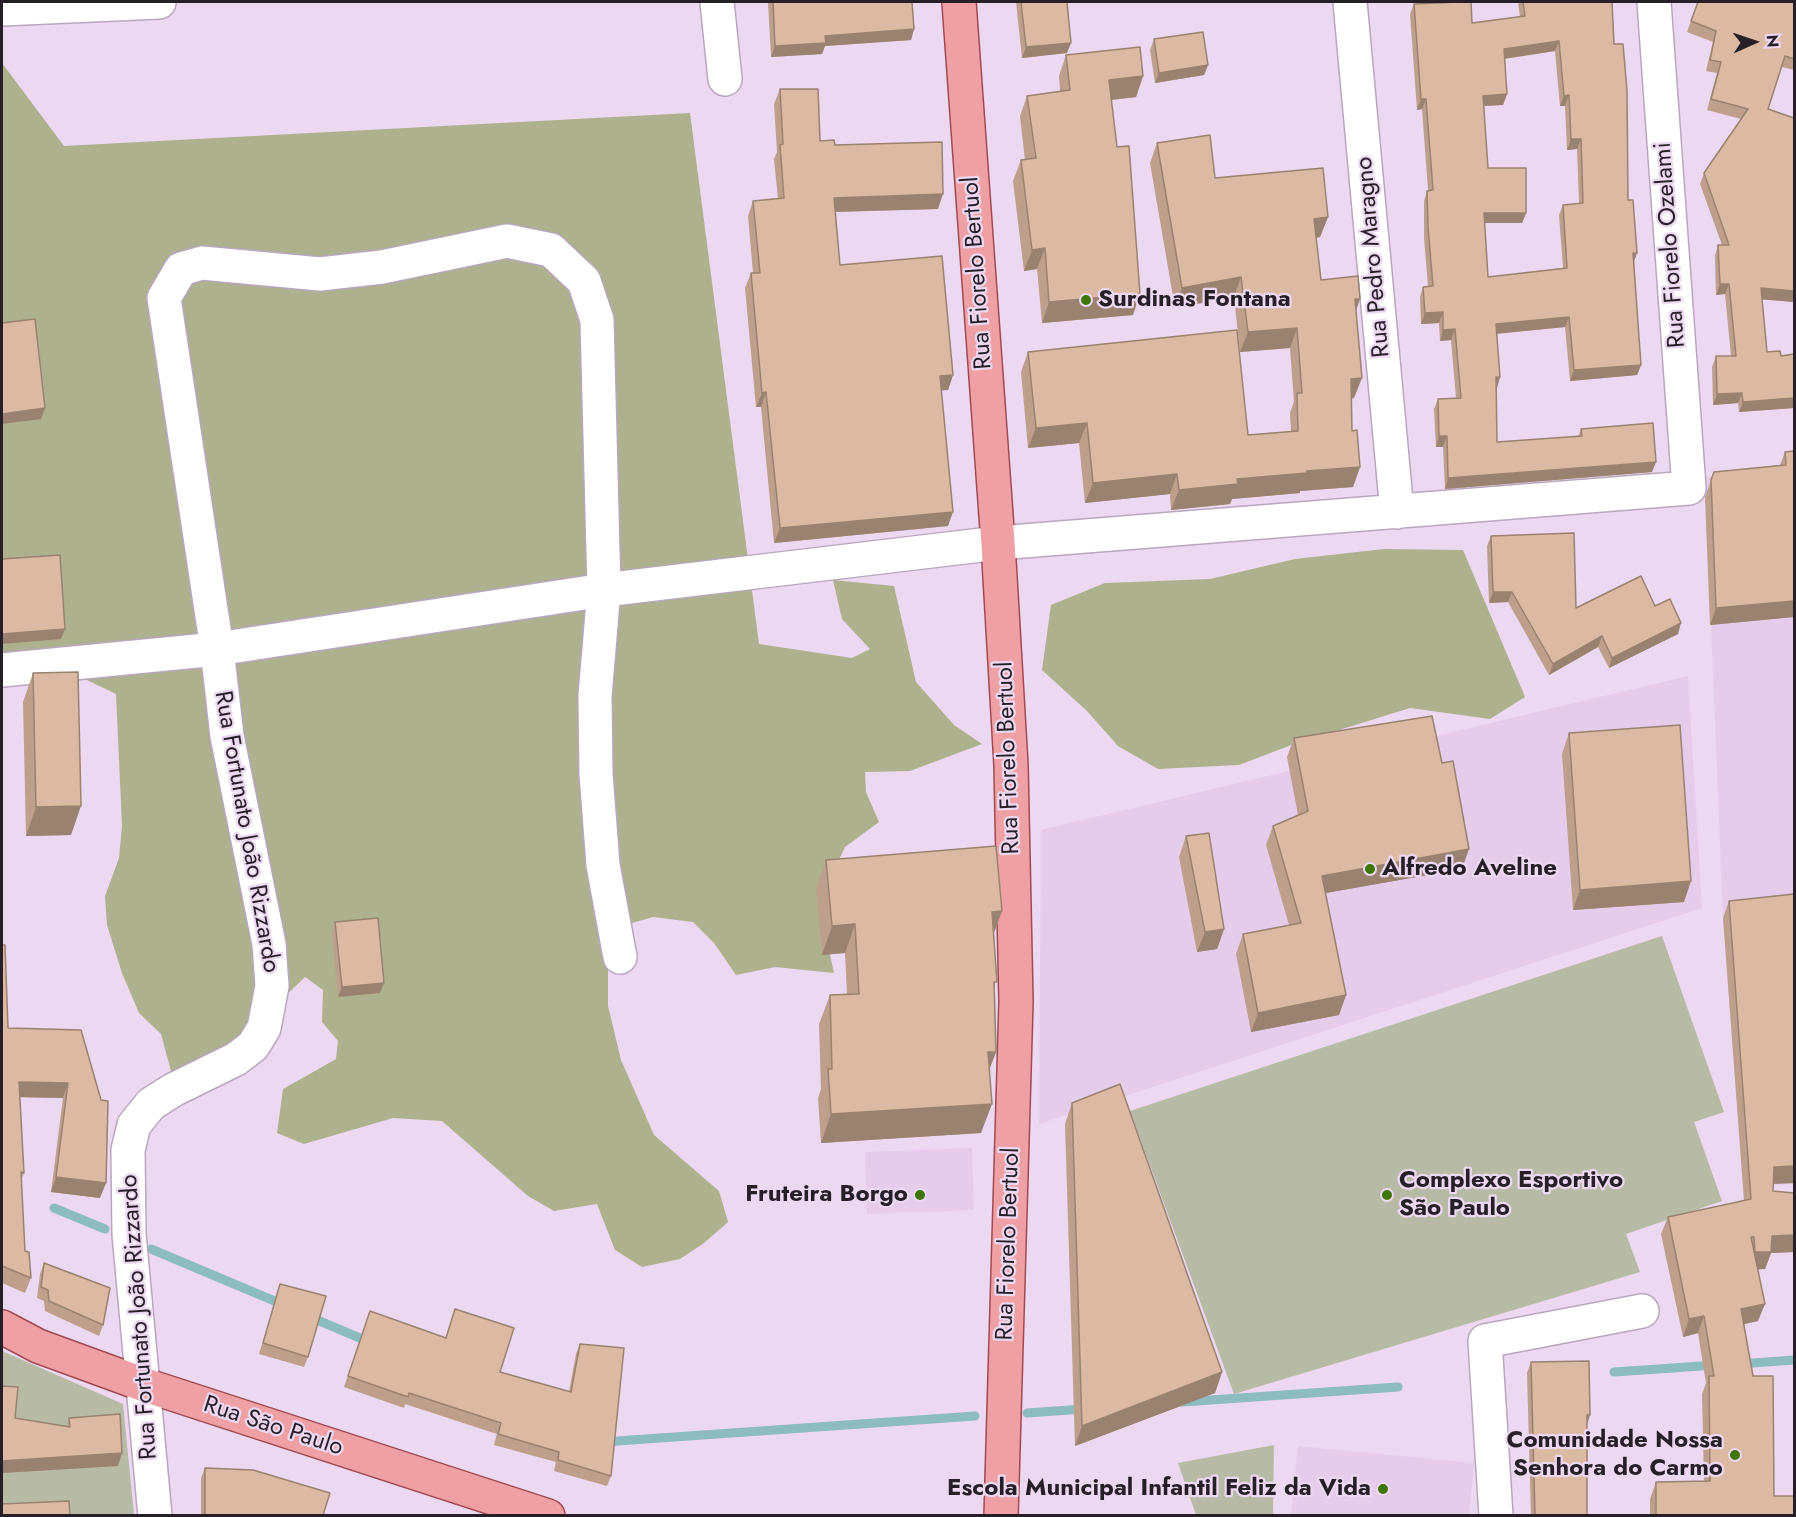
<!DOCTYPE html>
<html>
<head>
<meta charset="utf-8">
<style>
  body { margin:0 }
  #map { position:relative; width:1796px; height:1517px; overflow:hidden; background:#ecd8f0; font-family:Jost,sans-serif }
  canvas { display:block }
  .frame { position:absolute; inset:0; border:3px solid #271f28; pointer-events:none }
  .north { position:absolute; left:1724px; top:12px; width:60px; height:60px; -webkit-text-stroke:4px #ecd8f0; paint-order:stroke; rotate:87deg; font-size:16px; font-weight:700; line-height:24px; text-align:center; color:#271f28 }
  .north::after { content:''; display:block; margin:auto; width:21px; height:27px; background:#271f28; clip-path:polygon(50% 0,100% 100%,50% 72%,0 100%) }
</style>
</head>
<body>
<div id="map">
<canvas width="1796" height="1517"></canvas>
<div class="frame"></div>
<div class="north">N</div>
</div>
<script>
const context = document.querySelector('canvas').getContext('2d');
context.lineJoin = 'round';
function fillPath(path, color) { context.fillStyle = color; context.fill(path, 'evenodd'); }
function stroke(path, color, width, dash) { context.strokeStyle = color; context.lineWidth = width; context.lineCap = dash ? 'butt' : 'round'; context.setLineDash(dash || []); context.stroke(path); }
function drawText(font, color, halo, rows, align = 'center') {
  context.font = font + ' Jost,sans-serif'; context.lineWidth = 4.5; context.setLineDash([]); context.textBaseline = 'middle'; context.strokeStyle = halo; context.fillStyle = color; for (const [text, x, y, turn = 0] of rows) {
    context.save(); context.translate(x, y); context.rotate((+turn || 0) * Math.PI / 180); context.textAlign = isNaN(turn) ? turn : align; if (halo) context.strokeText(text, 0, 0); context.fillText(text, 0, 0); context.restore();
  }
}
const built = new Path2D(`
  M1794 468V1184L1743 1186 1723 918 1705 477Z
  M1688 676 1702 908 1039 1124 1041 830Z
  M972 1148 974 1210 867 1214 865 1152Z
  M1298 1446 1474 1463 1469 1515H1291Z`);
const green = new Path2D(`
  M1662 936 1724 1112 1694 1122 1722 1201 1626 1234 1640 1272 1234 1394 1130 1111Z
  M2 1351 123 1404 134 1515H2Z
  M1274 1445 1273 1515H1196L1178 1463Z`);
const forest = new Path2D(`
  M2 63 64 146 690 113 759 644 852 658 870 649 842 619 833 580 894 586 916 682 954 725 982 744 910 771 865 772 866 792 879 822 845 847 828 883V946L834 973 775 967 736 975 714 943 693 922 653 917 625 925 608 956V1006L621 1060 654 1135 719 1191 728 1222 704 1243 680 1259 642 1267 615 1250 597 1204 554 1211 528 1196 442 1121 393 1118 304 1144 277 1133 283 1089 336 1059 338 1041 322 1022 323 990 305 977 279 1002 245 1069 218 1087 191 1088 174 1082 161 1034 139 1013 122 973 107 925 105 896 119 858 122 826 116 694 35 655 2 654Z
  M1384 549 1463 550 1525 697 1490 719 1410 708 1294 744 1239 765 1158 769 1118 746 1087 711 1042 670 1051 605 1105 583 1210 579 1295 559Z`);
const stream = new Path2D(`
  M54 1208 105 1229
  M151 1249 284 1305
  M308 1316 369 1342
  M1739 1364 1794 1360
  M1614 1372 1716 1365
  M1182 1402 1398 1387
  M1027 1413 1084 1409
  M603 1442 975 1416`);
const minor = new Path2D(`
  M717 2 725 79
  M1350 2 1397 512
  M2 9 159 2
  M2 670 217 649 604 590 998 543 1689 488 1654 2
  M155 1516 129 1234 128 1150 134 1125 151 1104 173 1090 236 1059 253 1046 264 1028 272 986 269 944 227 736 217 649 164 298 181 269 202 263 320 274 382 267 507 241 551 250 584 281 597 320 604 590 595 696 596 774 603 865 620 957
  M1496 1516 1485 1341 1642 1311`);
const major = new Path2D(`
  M959 2 998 543 1011 765 1016 1002 1001 1516
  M2 1327 38 1346 142 1384 548 1516`);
const wall = new Path2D(`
  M768 2H912L914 29 911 40 825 46 822 54 771 57Z
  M1011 2H1067V53L1022 58 1016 2Z
  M1518 2H1612L1614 44 1628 200 1637 253 1634 262 1641 365 1637 375 1570 381 1565 327 1497 334 1500 377 1496 388 1497 442 1578 437 1581 429 1652 472 1445 489 1443 447H1436L1434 409 1438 399 1456 398 1451 340 1440 341 1439 323 1421 324 1420 297 1423 287 1428 286 1424 238V201L1427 191 1428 190 1422 109 1417 110 1410 14 1414 4 1472 23 1520 17ZM1555 51 1560 106H1565L1567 150 1577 149 1579 203 1563 205 1559 215 1563 268 1488 277 1485 223H1522L1526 213 1488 168 1484 106 1503 105 1507 94 1505 59Z
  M1698 2H1794V70L1782 67 1768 109 1794 118V302L1762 299 1767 352 1781 356 1794 354V408L1739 412 1738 403 1713 405 1712 367 1716 356H1731L1725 294 1716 295 1715 256 1718 245H1722L1700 184 1704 173 1741 119 1707 110 1717 73 1706 71 1713 42 1687 32Z
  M1154 39 1208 65 1204 75 1155 83 1150 50Z
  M1066 55 1143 76 1136 97 1111 100 1133 315 1042 323 1037 269 1024 271 1013 181 1021 160H1025L1020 116 1027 96 1060 91 1059 76Z
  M780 89 820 141 835 145 938 209 835 212 840 265 953 375 948 390H941L948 526 774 543 761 407H756L745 288 751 273H753L748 216 753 201 778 199 774 159 777 152 774 104Z
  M1157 143 1215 178 1328 217 1320 237 1316 238 1321 280 1356 309 1354 398 1351 399 1352 431 1360 467 1353 487 1300 491V493L1232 499 1230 504 1171 510 1170 494 1085 503 1079 443 1028 448 1021 372 1028 352 1248 435 1291 431 1290 413 1294 402 1290 348 1240 352 1234 297 1175 308 1150 163Z
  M1794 451V617L1710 625 1705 497 1714 472 1780 465 1785 452Z
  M1491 536 1576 608 1655 606 1678 634 1609 668 1598 647 1549 675 1508 602 1489 603 1487 546Z
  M33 673 71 835 26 836 23 702Z
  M1569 733 1684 902 1573 910 1562 754Z
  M1294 738 1462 869 1325 893 1346 995 1339 1015 1251 1032 1236 954 1243 934 1289 925 1266 845 1273 826 1298 815 1287 757Z
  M1186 836 1224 929 1217 949 1197 952 1179 857Z
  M826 860 1002 911 994 933 996 1052 989 1070 981 1133 821 1143 818 1098 821 1089 819 1024 830 995 847 994 845 953 822 955 816 889Z
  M1794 894V1183L1773 1184V1191L1794 1193V1252L1771 1253 1765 1269H1758V1321L1744 1324 1774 1496 1794 1515H1650V1499L1656 1482 1704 1481 1702 1394 1706 1383 1698 1333 1683 1337 1661 1234 1668 1217 1744 1201 1723 918 1729 901Z
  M335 922 384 983 380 993 338 997 332 933Z
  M2 945 8 1028 81 1030 100 1198 51 1192 63 1098 20 1097 24 1173 21 1181 25 1251 31 1278 25 1293 2 1283Z
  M1072 1103 1222 1372 1215 1393 1075 1446 1065 1124Z
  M44 1263 103 1325 99 1336 45 1311 44 1301 37 1298 40 1274Z
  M280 1284 308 1357 304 1367 259 1354Z
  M370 1311 500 1372 569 1392 576 1354 580 1344 611 1476 607 1486 554 1471 556 1462 494 1445 497 1434 405 1404 404 1408 344 1387Z
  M1531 1362 1587 1515H1531L1527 1373Z
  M2 1386 15 1418 66 1427 69 1418 118 1466 2 1473Z
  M205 1468 323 1515H201V1478Z`);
const shadedWall = new Path2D(`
  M914 29 911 40 825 46 822 54 771 57 775 46 825 36Z
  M1559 41 1555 51 1501 59 1504 49Z
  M1071 43 1067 53 1022 58 1026 47Z
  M1208 65 1204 75 1155 83 1159 73Z
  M1143 76 1136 97 1101 101 1109 80Z
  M1507 94 1503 105 1479 106 1483 96Z
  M1569 95 1565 106H1560L1564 96Z
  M1421 99H1426L1422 109 1417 110Z
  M1571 139H1581L1577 149 1567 150Z
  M943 194 938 209 828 212 834 198Z
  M1484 213H1526L1522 223H1480Z
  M1328 217 1320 237 1306 239 1314 219Z
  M1045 248 1037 269 1024 271 1032 250Z
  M1633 253H1637L1633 263Z
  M1241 277 1234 297 1175 308 1182 288Z
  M1720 284H1729L1725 294 1716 295Z
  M1761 288 1794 291V302L1757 299Z
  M1140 294 1133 315 1042 323 1049 302Z
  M1355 299H1360L1353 319Z
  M1443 312 1439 323 1421 324 1425 313Z
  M1569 317 1565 327 1492 334 1496 324Z
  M1297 328 1290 348 1240 352 1248 332Z
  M1455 329 1451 340 1440 341 1443 330Z
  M1641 365 1637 375 1570 381 1574 370Z
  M953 375 948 390 935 391 940 376Z
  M1496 377H1500L1497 388H1492Z
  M1362 378 1354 398 1343 399 1351 379Z
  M766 392 761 407H756L762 393Z
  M1742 393 1738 403 1713 405 1717 394Z
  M1794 398V408L1739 412 1743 402Z
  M45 408 41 419 2 424V414Z
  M1087 423 1079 443 1028 448 1036 428Z
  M1439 436H1447L1443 447H1436Z
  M1656 462 1652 472 1445 489 1448 478Z
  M1360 467 1353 487 1300 491V493L1232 499 1230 504 1171 510 1179 490 1237 479 1307 471Z
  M1177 474 1170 494 1085 503 1093 483Z
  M953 512 948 526 774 543 780 528Z
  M1493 592H1512L1508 602 1489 603Z
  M1794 601V617L1710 625 1716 608Z
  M1681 623 1678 634 1609 668 1612 658Z
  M65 629 61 639 2 644V634Z
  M1602 636 1598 647 1549 675 1553 664Z
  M81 806 71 835 26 836 36 807Z
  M1469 849 1462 869 1315 895 1322 876Z
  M1691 881 1684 902 1573 910 1580 890Z
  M1002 911 991 940 992 912Z
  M855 924 845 953 822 955 832 926Z
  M1224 929 1217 949 1197 952 1205 932Z
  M384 983 380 993 338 997 342 987Z
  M1346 995 1339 1015 1251 1032 1258 1013Z
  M988 1052H996L985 1081Z
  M19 1082 68 1083 63 1098 13 1097Z
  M992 1104 981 1133 821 1143 831 1114Z
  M1794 1166V1183L1767 1184 1774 1167Z
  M56 1177 106 1183 100 1198 51 1192Z
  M1794 1235V1252L1771 1253 1765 1269 1749 1270 1755 1252 1772 1236Z
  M1765 1304 1758 1321 1735 1326 1741 1309Z
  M1704 1316 1698 1333 1683 1337 1689 1319Z
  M1222 1372 1215 1393 1075 1446 1082 1426Z
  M1587 1415H1590L1587 1425Z
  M122 1453 118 1466 2 1473V1461Z`);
const building = new Path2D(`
  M773 2H912L914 29 825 36 826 43 775 46Z
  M1021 2H1067L1071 43 1026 47Z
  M1459 2H1471L1472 23 1525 16 1523 2H1612L1614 44H1623L1627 90 1628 200H1633L1637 253H1633L1641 365 1574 370 1569 317 1496 324 1500 377H1496L1497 442 1582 436 1581 429 1653 423 1656 462 1448 478 1447 436H1439L1438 399 1461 398 1455 329 1443 330V312L1425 313 1423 287 1433 286 1428 227 1427 191 1433 190 1426 99H1421L1414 4ZM1559 41 1564 96 1569 95 1571 139H1581L1583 203 1563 205 1567 268 1488 277 1484 213H1526V168H1488L1483 96 1507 94 1504 49Z
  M1698 2H1794V59L1785 56 1768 109 1794 118V291L1761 288 1767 352 1780 351 1781 356 1794 354V398L1743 402 1742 393 1717 394 1716 356H1736L1729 284H1720L1718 245H1729L1704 173 1748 109 1711 99 1721 62 1710 60 1716 31 1691 21Z
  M1203 32 1208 65 1159 73 1154 39Z
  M1140 47 1143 76 1109 80 1117 147 1129 146 1140 294 1049 302 1045 248 1032 250 1021 160 1036 158 1027 96 1070 90 1066 55Z
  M780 89H818L820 141 834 140 835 145 942 142 943 194 834 198 840 265 942 256 953 375 940 376 953 512 780 528 766 392 762 393 751 273H760L753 201 784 198 780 145 783 144Z
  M1210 135 1215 178 1323 168 1328 217 1314 219 1321 280 1358 276 1360 299H1355L1362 378 1351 379 1352 431 1357 430 1360 467 1307 471V473L1237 479 1238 484 1179 490 1177 474 1093 483 1087 423 1036 428 1028 352 1237 330 1248 435 1298 431 1297 393H1302L1297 328 1248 332 1241 277 1182 288 1157 143Z
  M35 319 45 408 2 414V323Z
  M1794 451V601L1716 608 1711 480 1714 472 1786 465 1785 452Z
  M1574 533 1576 608 1641 576 1655 606 1670 599 1681 623 1612 658 1602 636 1553 664 1512 592H1493L1491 536Z
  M60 555 65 629 2 634V559Z
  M78 672 81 806 36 807 33 673Z
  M1432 716 1442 763 1453 761 1469 849 1322 876 1346 995 1258 1013 1243 934 1301 923 1273 826 1308 811 1294 738Z
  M1680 725 1691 881 1580 890 1569 733Z
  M1209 833 1224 929 1205 932 1186 836Z
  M996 846 1002 911 992 912 997 982H994L996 1052H988L992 1104 831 1114 828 1069H832L830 995 859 994 855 924 832 926 826 860Z
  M1794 894V1166L1774 1167 1773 1191 1794 1193V1235L1772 1236 1771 1252H1755L1754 1237H1751L1765 1304 1741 1309 1753 1376H1773L1774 1496H1794V1515H1656V1482L1710 1481 1709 1376H1714L1704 1316 1689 1319 1668 1217 1751 1199 1729 901Z
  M378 918 384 983 342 987 335 922Z
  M2 945H5L8 1028 81 1030 101 1100 108 1101 106 1183 56 1177 68 1083 19 1082 24 1173 21 1172 25 1251 29 1252 31 1278 2 1266Z
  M1120 1084 1222 1372 1082 1426 1072 1103Z
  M44 1263 110 1288 103 1325 49 1301 48 1290 41 1287Z
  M280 1284 326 1296 308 1357 263 1343Z
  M455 1309 514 1328 500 1372 571 1392 580 1344 624 1348 611 1476 558 1460 559 1452 498 1434 501 1423 409 1393 408 1397 348 1376 370 1311 446 1338Z
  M1589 1361 1590 1415H1587V1515H1535L1531 1362Z
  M2 1386 18 1387 15 1418 70 1427 69 1418 120 1414 122 1453 2 1461Z
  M205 1468 253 1470 330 1493 323 1515H205Z
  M69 1501 70 1515H2V1504Z`);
const markers = [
  [1086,300,6,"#3e7607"],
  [1370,869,6,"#3e7607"],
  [920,1195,6,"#3e7607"],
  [1387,1195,6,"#3e7607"],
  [1735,1455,6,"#3e7607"],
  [1383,1489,6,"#3e7607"]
];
const streetNames = [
  ["Rua Fiorelo Ozelami",1671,245,-94],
  ["Rua Pedro Maragno",1374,257,-95],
  ["Rua Fiorelo Bertuol",978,273,-94],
  ["Rua Fiorelo Bertuol",1009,758,-92],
  ["Rua Fortunato João Rizzardo",246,832,80],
  ["Rua Fiorelo Bertuol",1009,1244,-88],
  ["Rua Fortunato João Rizzardo",140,1317,-94],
  ["Rua São Paulo",273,1427,18]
];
const poiNames = [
  ["Surdinas Fontana",1098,300],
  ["Alfredo Aveline",1382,869],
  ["Complexo Esportivo",1399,1181],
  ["São Paulo",1399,1209],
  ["Fruteira Borgo",908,1195,"right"],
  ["Comunidade Nossa",1723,1441,"right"],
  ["Senhora do Carmo",1723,1469,"right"],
  ["Escola Municipal Infantil Feliz da Vida",1371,1489,"right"]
];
fillPath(built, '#e6cceb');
fillPath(green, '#b7baa4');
fillPath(forest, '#adb18d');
stroke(stream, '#8cbbc0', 9);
stroke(minor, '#baa6be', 36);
stroke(major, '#a14a52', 36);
stroke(minor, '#fff', 33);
stroke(major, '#eea0a4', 33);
fillPath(wall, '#bd9f8b');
fillPath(shadedWall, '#9a8271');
fillPath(building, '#dcb9a2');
stroke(building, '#9a8271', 1.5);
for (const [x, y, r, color] of markers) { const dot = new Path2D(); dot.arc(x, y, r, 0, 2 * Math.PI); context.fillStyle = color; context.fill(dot); stroke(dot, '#ecd8f0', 2); }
drawText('24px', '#271f28', '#ecd8f0', streetNames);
drawText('bold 24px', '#271f28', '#ecd8f0', poiNames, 'left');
</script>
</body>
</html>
